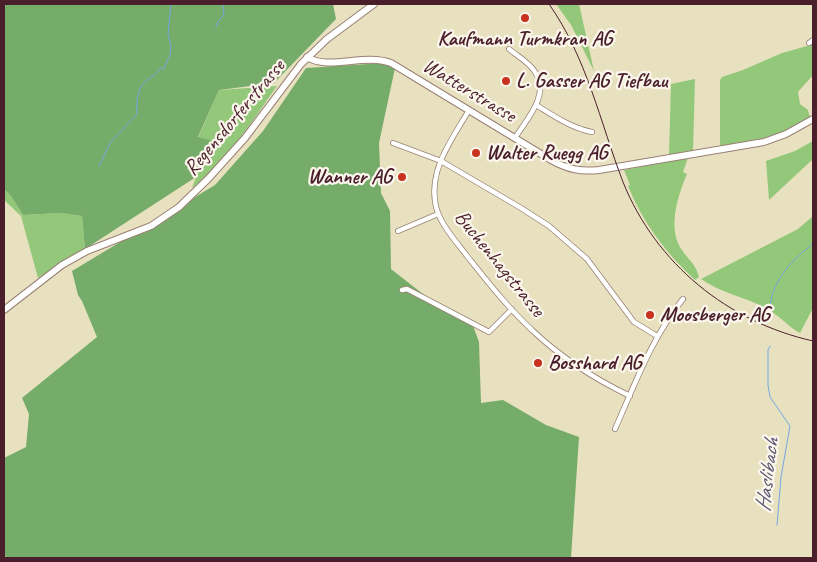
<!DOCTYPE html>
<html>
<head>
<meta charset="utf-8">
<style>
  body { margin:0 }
  #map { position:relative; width:817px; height:562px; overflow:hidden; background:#e8e1bf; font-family:Caveat,sans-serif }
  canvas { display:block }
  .frame { position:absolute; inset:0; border:5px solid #4a1f2b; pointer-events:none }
</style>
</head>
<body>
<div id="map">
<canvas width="817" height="562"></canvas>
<div class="frame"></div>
</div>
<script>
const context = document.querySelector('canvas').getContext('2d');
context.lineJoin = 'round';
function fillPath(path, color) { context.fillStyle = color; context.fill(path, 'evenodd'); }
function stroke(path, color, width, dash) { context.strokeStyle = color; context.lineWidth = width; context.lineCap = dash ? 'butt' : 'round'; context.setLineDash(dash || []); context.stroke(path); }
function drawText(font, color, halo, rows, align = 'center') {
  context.font = font + ' Caveat,sans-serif'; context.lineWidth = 4.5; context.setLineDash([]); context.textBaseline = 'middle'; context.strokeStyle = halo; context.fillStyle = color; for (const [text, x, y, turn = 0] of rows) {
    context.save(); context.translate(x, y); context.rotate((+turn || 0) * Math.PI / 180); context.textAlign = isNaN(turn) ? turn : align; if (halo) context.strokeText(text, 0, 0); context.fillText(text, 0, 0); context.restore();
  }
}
const green = new Path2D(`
  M556 4H579L594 71 571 25Z
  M813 42V75L798 92 800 104 808 110 810 118 780 134 762 139 720 147V80L722 77 743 70 782 53 807 46Z
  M695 79 693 151 669 155 671 84Z
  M277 86C252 121 227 162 192 188L196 177 187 170 205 154 215 143 198 138 219 90Z
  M813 141V159L769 200 766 161 795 151Z
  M688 158 683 172 687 174C678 195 668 226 680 247 686 258 696 263 699 277L695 280C666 253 643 223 628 186L630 185 624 170Z
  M4 189 11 196 23 215 61 213 82 216 85 249 38 278 21 216 4 200Z
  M813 216V308L800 333C787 326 779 315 766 308 745 297 721 293 701 279L798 229Z`);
const forest = new Path2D(`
  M4 4H333L336 19 274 83 219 90 198 137 216 142 205 154 187 169 196 177 85 249 82 216 61 213 23 215 11 196 4 189Z
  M384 63 395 68 379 143 381 193 390 211 391 269 428 298 471 320 479 342 481 403 503 400 546 425 579 437 571 558H6L4 554V458L26 447 29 414 22 398 97 337 82 301 78 295 72 271 215 185 263 131 306 68Z`);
const stream = new Path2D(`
  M216 27 217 23 224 14 223 6 225 4
  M99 166 110 143 137 114C136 104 137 89 145 82 150 77 157 75 159 69L164 68 170 55 171 46 168 34 171 4
  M770 308C771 281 793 259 813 244
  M770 346 768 350V385L770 397 790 426 781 477 777 525`);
const street = new Path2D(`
  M809 43 813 40
  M509 49C517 56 529 62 535 72 551 94 526 120 515 138
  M536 105C554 116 571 128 592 132
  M469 110C453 138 430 167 435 201 437 221 455 240 467 256 487 281 508 308 532 330 560 357 595 379 630 396
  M393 143 441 161 521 208 549 226 587 259 634 322 657 336
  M398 231 438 214
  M402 290 407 289 489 332 512 309
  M615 429C635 384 652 337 683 299`);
const secondary = new Path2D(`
  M307 57C329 71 363 53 391 63L551 160C567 169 580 172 599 170L764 142 786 134 813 119
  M4 310 62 265 87 251 151 226 179 207 208 179 245 138 301 64 327 39 374 4`);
const rail = new Path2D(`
  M549 4C587 58 600 122 623 182 656 264 728 322 813 341`);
const markers = [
  [525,18,5,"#c8321e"],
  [506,81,5,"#c8321e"],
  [476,153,5,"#c8321e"],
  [402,177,5,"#c8321e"],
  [650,315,5,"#c8321e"],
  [538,363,5,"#c8321e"]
];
const poiNames = [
  ["Kaufmann Turmkran AG",525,39,"center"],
  ["L. Gasser AG Tiefbau",516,81],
  ["Walter Ruegg AG",486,153],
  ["Wanner AG",392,177,"right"],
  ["Moosberger AG",660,315],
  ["Bosshard AG",548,363]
];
const streetNames = [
  ["Watterstrasse",469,91,31],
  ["Regensdorferstrasse",235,118,-50],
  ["Buchenhagstrasse",499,264,51]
];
const waterNames = [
  ["Haslibach",768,475,-83]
];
fillPath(green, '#93c779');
fillPath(forest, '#76ac69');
stroke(stream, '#74a7e0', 1);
stroke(street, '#998075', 6);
stroke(secondary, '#998075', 8);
stroke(street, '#fff', 4.5);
stroke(secondary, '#fff', 6);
stroke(rail, '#4a1f2b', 1);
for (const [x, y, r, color] of markers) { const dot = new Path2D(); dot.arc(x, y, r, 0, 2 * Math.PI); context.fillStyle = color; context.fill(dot); stroke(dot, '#fbf7ec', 2); }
drawText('bold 21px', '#4a1f2b', '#fbf7ec', poiNames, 'left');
drawText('21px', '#4a1f2b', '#fbf7ec', streetNames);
drawText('italic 22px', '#5b5573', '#fbf7ec', waterNames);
</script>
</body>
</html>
